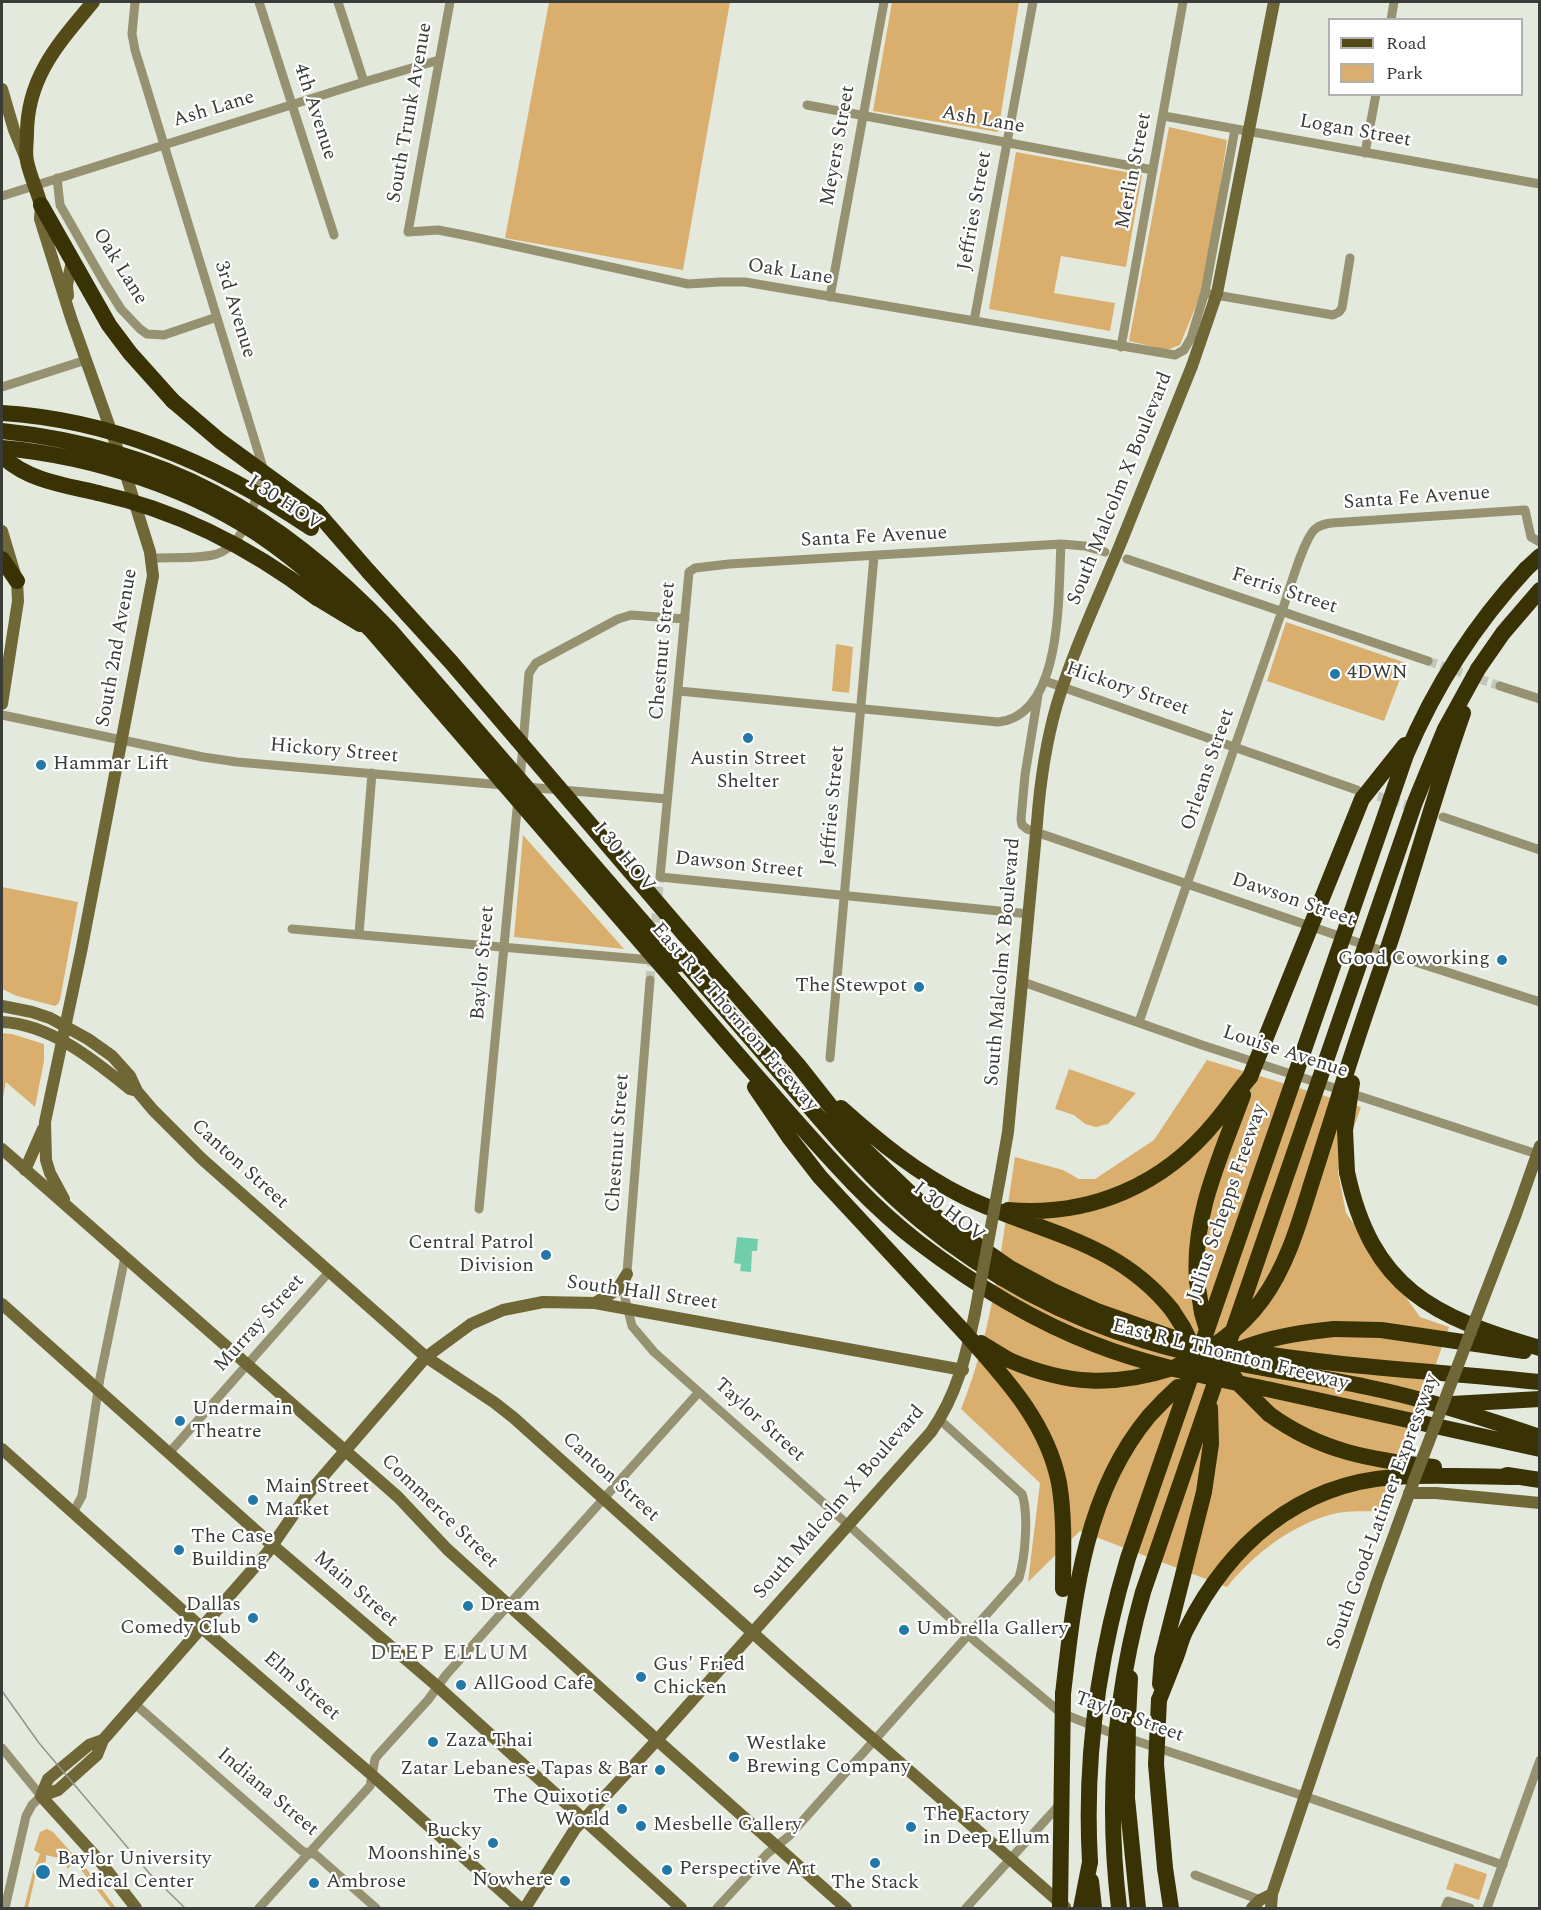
<!DOCTYPE html>
<html>
<head>
<meta charset="utf-8">
<style>
  body { margin:0 }
  #map { position:relative; width:1541px; height:1910px; overflow:hidden; background:#e4e9dd; font-family:Spectral,serif }
  canvas { display:block }
  .frame { position:absolute; inset:0; border:3px solid #3a3c37; pointer-events:none }
  .legend { position:absolute; left:1328px; top:18px; width:195px; height:78px; box-sizing:border-box; background:#fff; border:2px solid #b0b1af; margin:0; padding:8px 10px; list-style:none; font-size:18px; color:#3a3c37 }
  .legend li { display:flex; align-items:center; gap:12px; height:30px }
  .legend b { width:30px; border:2px solid #b0b1af }
</style>
</head>
<body>
<div id="map">
<canvas width="1541" height="1910"></canvas>
<div class="frame"></div>
<ul class="legend">
<li><b style="height:8px;background:#534a18"></b>Road</li>
<li><b style="height:16px;background:#daae6d"></b>Park</li>
</ul>
</div>
<script>
const context = document.querySelector('canvas').getContext('2d');
context.lineJoin = 'round';
function fillPath(path, color) { context.fillStyle = color; context.fill(path, 'evenodd'); }
function stroke(path, color, width, dash) { context.strokeStyle = color; context.lineWidth = width; context.lineCap = dash ? 'butt' : 'round'; context.setLineDash(dash || []); context.stroke(path); }
function drawText(font, color, halo, rows, align = 'center') {
  context.font = font + ' Spectral,serif'; context.lineWidth = 4.5; context.setLineDash([]); context.textBaseline = 'middle'; context.strokeStyle = halo; context.fillStyle = color; for (const [text, x, y, turn = 0] of rows) {
    context.save(); context.translate(x, y); context.rotate((+turn || 0) * Math.PI / 180); context.textAlign = isNaN(turn) ? turn : align; if (halo) context.strokeText(text, 0, 0); context.fillText(text, 0, 0); context.restore();
  }
}
const green = new Path2D(`
  M549 2H730L683 270 505 238Z
  M892 2H1019L998 132 873 111Z
  M1169 127 1227 140 1206 281 1180 345 1167 350 1129 341Z
  M1016 152 1142 175 1126 267 1061 256 1054 293 1115 303 1110 331 989 309Z
  M1286 622 1406 663 1384 721 1267 681Z
  M836 644 853 647 849 693 832 691Z
  M523 835 624 949 514 937Z
  M2 887 78 902 60 1000 58 1004 55 1006 17 996 2 989Z
  M2 1033 12 1034 44 1044V1061L35 1107 6 1082 2 1102Z
  M1207 1060 1361 1107 1338 1172 1346 1213 1420 1317 1449 1327 1384 1511C1368 1512 1348 1510 1333 1514 1291 1525 1254 1554 1227 1587L1080 1531 1028 1582 1040 1483 961 1409C994 1328 1002 1242 1015 1157L1063 1170 1079 1179H1095L1154 1140Z
  M1069 1069 1136 1093 1108 1124 1096 1127 1085 1124 1074 1115 1055 1109Z
  M47 1829 53 1832 89 1872 116 1908H111L75 1862 67 1869 66 1860 46 1855V1862L38 1864 28 1908H24L33 1872 40 1854 34 1850 40 1832Z
  M1455 1863 1487 1874 1479 1900 1446 1889Z`);
const water = new Path2D(`
  M737 1237 758 1239 757 1251H752L751 1272 740 1271 741 1264 734 1263Z`);
const streetTunnel = new Path2D(`
  M1428 661 1500 686
  M1365 792 1415 808
  M654 936 660 877
  M650 980 652 955`);
const street = new Path2D(`
  M135 2 132 34 135 50 264 471C256 498 246 548 213 555 193 559 171 557 152 558
  M259 2 334 235
  M338 2 364 82
  M450 2 408 232 438 230 469 236 688 284 720 282H745L1175 355 1184 350 1191 338 1205 292 1235 129
  M1391 20 1394 2
  M807 105 1153 170
  M1164 116 1540 184
  M1365 153 1376 94
  M57 178 60 205 104 282 121 309 140 329 147 334 164 335 217 317
  M2 196 364 82 439 60
  M1210 294 1333 315 1339 312 1342 308 1350 258
  M830 297 884 2
  M974 321 1033 2
  M1121 347 1183 2
  M2 387 86 360
  M1127 559 1428 661
  M1045 681 1357 790
  M1500 686 1540 699
  M679 691 998 722C1064 715 1058 593 1061 544
  M1038 695 1025 775 1021 819 1022 825 1027 829 1403 958 1540 1002
  M2 715 203 757 237 762 503 785
  M520 780 529 673 536 663 618 619 631 615 685 619
  M526 787 667 799
  M1443 817 1540 850
  M1029 914 660 877 689 572 695 568 729 564 1061 544 1085 546 1105 552
  M292 929 652 960
  M359 934 372 773
  M650 980 625 1298 632 1326 654 1352 855 1531 975 1641 1061 1713 1109 1732 1304 1796 1503 1865
  M1023 982 1202 1045 1537 1154
  M1139 1022 1282 611C1289 592 1302 543 1314 530 1319 525 1324 524 1331 523L1525 510 1531 537 1540 542
  M830 1058 874 556
  M479 1209 518 799
  M169 1453 329 1272
  M73 1513 82 1496 100 1378 125 1257
  M135 1704 302 1851 316 1855 376 1908
  M2 1748 41 1796 32 1805 26 1816 5 1908
  M1195 1875 1260 1900
  M259 1908 370 1786 375 1759 378 1755 428 1700 446 1675 699 1392
  M717 1908 767 1854 789 1836 1019 1578C1025 1558 1029 1514 1022 1494L940 1420
  M966 1908 1061 1803
  M1445 1908 1448 1901 1470 1908
  M1487 1908 1540 1760`);
const secondary = new Path2D(`
  M2 89 14 130 26 159
  M41 205 40 219 71 318 120 456 150 552 153 576 81 952 45 1122 46 1160 50 1173 64 1199
  M1217 293 1274 2
  M68 296 67 285 72 261
  M2 531 17 581 18 601 2 704
  M1122 540 1192 366
  M2 1006 32 1012 50 1018 88 1039 112 1056 130 1076 137 1091 153 1110 202 1159 426 1357 495 1403 514 1418 793 1669 1065 1907
  M2 1022C50 1024 94 1060 130 1089L137 1091
  M2 1149 398 1497 447 1549 657 1740 846 1908
  M25 1170 43 1129
  M1000 1178 1008 1132 1037 823
  M595 1303 617 1290 627 1274
  M2 1304 263 1537 437 1686 681 1908
  M1476 1318 1516 1214 1540 1146
  M2 1449 202 1628 372 1775 520 1908
  M1409 1493H1436L1540 1503
  M41 1796 58 1790 97 1755 103 1740 267 1553 307 1495 426 1357 471 1324 503 1310 543 1302 595 1303 963 1370
  M41 1796 99 1860 136 1908
  M41 1796 48 1779 89 1745 103 1740
  M525 1908 575 1829 657 1740 931 1432C957 1395 966 1356 975 1313
  M1252 1908 1260 1900 1272 1894
  M1271 1908 1272 1894 1377 1582 1413 1483`);
const primary = new Path2D(`
  M41 205C37 190 30 176 27 161 25 153 27 142 27 134 27 77 59 43 93 2`);
const highway = new Path2D(`
  M41 205 109 325 130 353 173 401
  M2 456C29 481 64 485 98 493
  M316 511 369 572
  M2 559 17 581
  M1526 569 1540 556
  M317 598 360 624
  M1478 669 1503 633 1540 590
  M684 934 798 1065 865 1150 930 1212 1010 1268 1053 1291 1097 1311 1171 1337 1182 1339
  M679 956C716 998 753 1041 790 1084 831 1132 872 1181 921 1221 987 1275 1064 1317 1146 1341 1218 1363 1294 1372 1367 1387 1426 1399 1483 1418 1540 1437
  M679 986C715 1029 752 1071 789 1113 829 1158 870 1205 918 1242 972 1283 1031 1320 1094 1344 1152 1367 1215 1378 1276 1391 1364 1410 1452 1430 1540 1449
  M755 1087 789 1137 820 1177 965 1333
  M841 1108C879 1142 917 1173 963 1196 1039 1233 1115 1239 1172 1310
  M1347 1172C1372 1289 1433 1317 1540 1348
  M1008 1210C1091 1217 1164 1185 1216 1121 1228 1107 1238 1091 1250 1077
  M1197 1281C1192 1215 1221 1156 1243 1095
  M1334 1329 1381 1330 1524 1351
  M1234 1349C1335 1367 1437 1371 1540 1382
  M1009 1360C1066 1385 1114 1387 1173 1368
  M1452 1404 1540 1399
  M1269 1414C1321 1452 1372 1460 1434 1467
  M1507 1475 1540 1480
  M1160 1684 1162 1658 1204 1492 1211 1444 1210 1408
  M1063 1694C1074 1598 1084 1494 1149 1416 1158 1406 1168 1396 1178 1387
  M1159 1700C1164 1687 1169 1675 1174 1662 1179 1651 1181 1638 1187 1628 1229 1545 1297 1484 1394 1477 1434 1474 1476 1477 1517 1477
  M1128 1719 1130 1678
  M1165 1868 1171 1908
  M1091 1881 1094 1908
  M1081 1908 1090 1862`);
const tram = new Path2D(`
  M2 1691 39 1743 150 1874 185 1908`);
const secondaryBridge = new Path2D(`
  M1192 366 1217 293
  M1037 823C1040 783 1046 742 1057 704 1074 648 1100 594 1122 540
  M975 1313 1000 1178
  M1413 1483 1476 1318`);
const highwayBridge = new Path2D(`
  M173 401 220 441 316 511
  M2 413C115 420 218 465 311 528
  M2 431C164 448 279 513 390 630L679 964
  M2 448C93 456 196 489 271 543 307 569 340 599 371 630L679 986
  M98 493C180 511 251 548 317 598
  M369 572 451 662 684 934
  M1250 1077 1362 799 1405 745
  M1347 1172 1345 1130 1352 1083
  M1197 1281 1202 1313 1207 1330
  M1172 1310 1183 1327 1200 1361
  M965 1333C1005 1378 1047 1422 1059 1483 1065 1518 1063 1554 1063 1589
  M981 1343 1009 1360
  M1218 1353 1238 1383 1269 1414
  M1173 1368C1207 1353 1239 1331 1262 1300 1286 1267 1298 1227 1310 1188 1320 1156 1330 1124 1340 1093 1356 1039 1375 987 1393 933 1417 860 1437 786 1463 713
  M1188 1379C1231 1345 1281 1334 1334 1329
  M1159 1700 1156 1764 1165 1868
  M1128 1719 1127 1798 1138 1908
  M1090 1862C1084 1758 1098 1658 1128 1558L1406 755C1435 686 1475 624 1526 569
  M1060 1908 1063 1694
  M1119 1908C1106 1801 1114 1696 1143 1592L1415 802 1445 729 1478 669`);
const markers = [
  [1335,674,6,"#2279a8"],
  [748,738,6,"#2279a8"],
  [41,765,6,"#2279a8"],
  [1502,960,6,"#2279a8"],
  [919,987,6,"#2279a8"],
  [546,1255,6,"#2279a8"],
  [180,1421,6,"#2279a8"],
  [253,1500,6,"#2279a8"],
  [179,1550,6,"#2279a8"],
  [468,1606,6,"#2279a8"],
  [253,1618,6,"#2279a8"],
  [904,1630,6,"#2279a8"],
  [641,1677,6,"#2279a8"],
  [461,1685,6,"#2279a8"],
  [433,1742,6,"#2279a8"],
  [734,1757,6,"#2279a8"],
  [660,1770,6,"#2279a8"],
  [622,1809,6,"#2279a8"],
  [641,1826,6,"#2279a8"],
  [911,1827,6,"#2279a8"],
  [493,1843,6,"#2279a8"],
  [875,1863,6,"#2279a8"],
  [667,1870,6,"#2279a8"],
  [43,1872,8,"#2279a8"],
  [565,1881,6,"#2279a8"],
  [314,1883,6,"#2279a8"]
];
const streetNames = [
  ["Ash Lane",214,110,-17],
  ["4th Avenue",314,112,72],
  ["South Trunk Avenue",411,113,-80],
  ["Ash Lane",983,121,10],
  ["Logan Street",1355,132,10],
  ["Meyers Street",839,146,-80],
  ["Merlin Street",1135,171,-79],
  ["Jeffries Street",976,211,-80],
  ["Oak Lane",119,267,58],
  ["Oak Lane",790,273,9],
  ["3rd Avenue",234,310,73],
  ["South Malcolm X Boulevard",1121,489,-68],
  ["Santa Fe Avenue",1417,499,-4],
  ["I 30 HOV",284,504,33],
  ["Santa Fe Avenue",874,538,-3],
  ["Ferris Street",1284,592,18],
  ["South 2nd Avenue",118,648,-80],
  ["Chestnut Street",664,651,-85],
  ["Hickory Street",1127,690,19],
  ["Hickory Street",334,752,5],
  ["Orleans Street",1209,770,-71],
  ["Jeffries Street",834,806,-85],
  ["I 30 HOV",623,858,50],
  ["Dawson Street",739,866,6],
  ["Dawson Street",1293,901,19],
  ["South Malcolm X Boulevard",1004,962,-85],
  ["Baylor Street",484,963,-85],
  ["East R L Thornton Freeway",734,1018,49],
  ["Louise Avenue",1285,1053,18],
  ["Chestnut Street",619,1143,-86],
  ["Canton Street",239,1165,42],
  ["Julius Schepps Freeway",1228,1203,-71],
  ["I 30 HOV",948,1213,38],
  ["South Hall Street",642,1294,8],
  ["Murray Street",260,1324,-48],
  ["East R L Thornton Freeway",1230,1356,14],
  ["Taylor Street",759,1421,42],
  ["Canton Street",610,1478,42],
  ["South Malcolm X Boulevard",840,1503,-49],
  ["Commerce Street",439,1512,44],
  ["South Good-Latimer Expressway",1384,1512,-70],
  ["Main Street",355,1590,41],
  ["Elm Street",301,1687,41],
  ["Taylor Street",1129,1718,20],
  ["Indiana Street",267,1793,40]
];
const poiNames = [
  ["4DWN",1347,674],
  ["Austin Street",748,760,"center"],
  ["Shelter",748,783,"center"],
  ["Hammar Lift",53,765],
  ["Good Coworking",1490,960,"right"],
  ["The Stewpot",907,987,"right"],
  ["Central Patrol",534,1244,"right"],
  ["Division",534,1267,"right"],
  ["Undermain",192,1410],
  ["Theatre",192,1433],
  ["Main Street",265,1488],
  ["Market",265,1511],
  ["The Case",191,1538],
  ["Building",191,1561],
  ["Dallas",241,1606,"right"],
  ["Comedy Club",241,1629,"right"],
  ["Dream",480,1606],
  ["Umbrella Gallery",916,1630],
  ["Gus' Fried",653,1666],
  ["Chicken",653,1689],
  ["AllGood Cafe",473,1685],
  ["Zaza Thai",445,1742],
  ["Westlake",746,1745],
  ["Brewing Company",746,1768],
  ["Zatar Lebanese Tapas & Bar",648,1770,"right"],
  ["The Quixotic",610,1798,"right"],
  ["World",610,1821,"right"],
  ["The Factory",923,1816],
  ["in Deep Ellum",923,1839],
  ["Mesbelle Gallery",653,1826],
  ["Bucky",481,1832,"right"],
  ["Moonshine's",481,1855,"right"],
  ["Baylor University",57,1860],
  ["Medical Center",57,1883],
  ["Perspective Art",679,1870],
  ["Nowhere",553,1881,"right"],
  ["Ambrose",326,1883],
  ["The Stack",875,1884,"center"]
];
const quarterNames = [
  ["DEEP ELLUM",450,1655]
];
fillPath(green, '#daae6d');
fillPath(water, '#70cead');
stroke(streetTunnel, '#c2c6bc', 9, [9, 4.5]);
stroke(street, '#969170', 9);
stroke(secondary, '#706736', 12);
stroke(primary, '#534a18', 14);
stroke(highway, '#393205', 16);
stroke(tram, '#91958c', 1.5);
stroke(secondaryBridge, '#706736', 12);
stroke(highwayBridge, '#393205', 16);
for (const [x, y, r, color] of markers) { const dot = new Path2D(); dot.arc(x, y, r, 0, 2 * Math.PI); context.fillStyle = color; context.fill(dot); stroke(dot, '#fff', 2); }
drawText('20px', '#3a3c37', '#fff', streetNames);
drawText('20px', '#3a3c37', '#fff', poiNames, 'left');
context.letterSpacing = '1.5px';
drawText('22px', '#52554b', '#fff', quarterNames);
context.letterSpacing = '0px';
</script>
</body>
</html>
